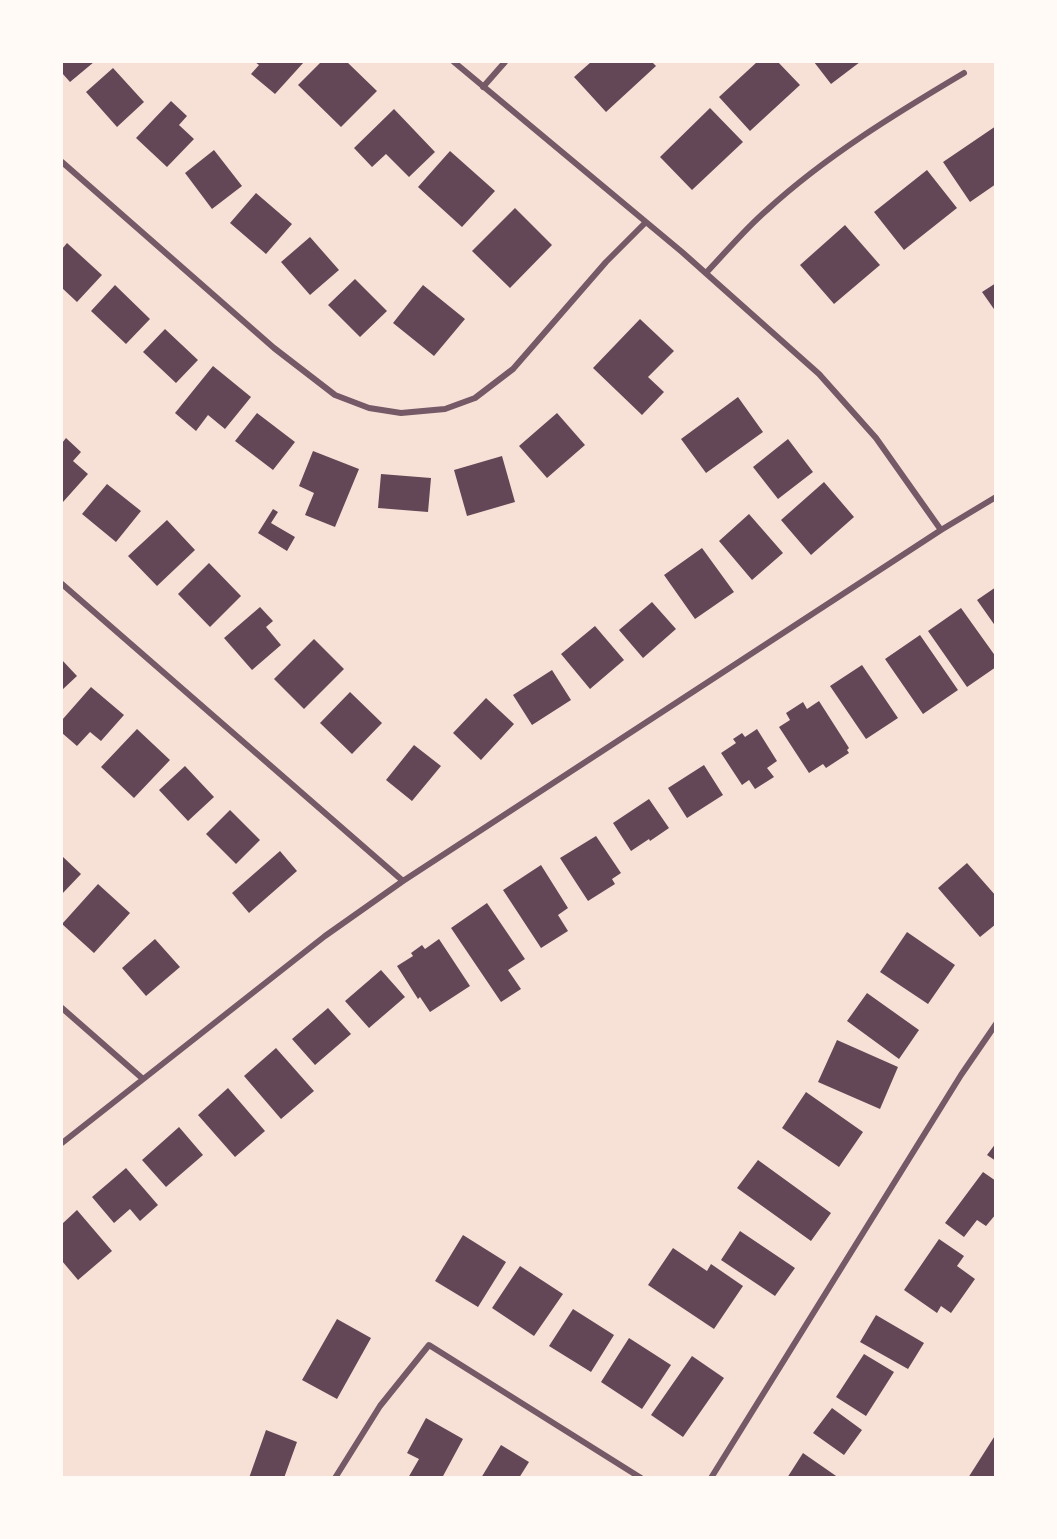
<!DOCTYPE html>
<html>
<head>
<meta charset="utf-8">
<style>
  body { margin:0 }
  #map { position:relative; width:1057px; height:1539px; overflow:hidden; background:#f7e1d7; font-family:"Varela Round",sans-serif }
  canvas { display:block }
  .frame { position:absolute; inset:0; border:63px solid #fffaf5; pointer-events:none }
</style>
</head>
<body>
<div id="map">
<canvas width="1057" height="1539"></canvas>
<div class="frame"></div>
</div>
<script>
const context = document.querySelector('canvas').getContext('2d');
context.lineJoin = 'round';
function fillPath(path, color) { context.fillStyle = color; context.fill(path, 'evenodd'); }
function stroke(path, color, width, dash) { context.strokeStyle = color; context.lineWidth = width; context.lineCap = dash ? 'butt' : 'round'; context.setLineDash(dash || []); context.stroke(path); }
const building = new Path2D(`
  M62 62H94L70 82 62 73Z
  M255 62H304L275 94 251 74 259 65Z
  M321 62H347L377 91 341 127 298 85Z
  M591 62H652L656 66 606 112 574 77Z
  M757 62H778L800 85 750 131 719 97Z
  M814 62H860L831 84Z
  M113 68 144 102 117 127 86 92Z
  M171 101 187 116 179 125 194 139 167 167 136 138Z
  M710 108 743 142 692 190 660 157Z
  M394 109 435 152 409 177 386 154 372 167 354 148Z
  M996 126V184L970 202 943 162Z
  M214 150 242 186 212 209 185 173Z
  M450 151 495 191 462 227 418 187Z
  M927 170 957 208 904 250 874 212Z
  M256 193 292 224 266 254 230 223Z
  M515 208 552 245 510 288 472 251Z
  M845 225 880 265 834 304 800 265Z
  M310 237 339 270 310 295 281 262Z
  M67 243 102 275 77 302 62 288V249Z
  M355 279 387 311 360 337 328 305Z
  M996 283V312L982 292Z
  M115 285 150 319 126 344 91 311Z
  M423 285 465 319 434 356 393 323Z
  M640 319 674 351 648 377 664 392 642 415 593 368Z
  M165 329 198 360 176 383 143 352Z
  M213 366 251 397 225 429 208 415 196 431 175 413Z
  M738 397 763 432 706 473 681 439Z
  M257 413 295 442 273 470 235 441Z
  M557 413 585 445 547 478 519 446Z
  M66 438 81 452 73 461 88 474 63 502 62 501V443Z
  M788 439 813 472 778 499 753 467Z
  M313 451 359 469 335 527 305 515 314 493 299 486Z
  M502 456 515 502 467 516 454 470Z
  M381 474 431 478 428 512 378 508Z
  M824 482 854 517 811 555 781 520Z
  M107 484 141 511 116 542 82 514Z
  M273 509 278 512 271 523 295 537 287 551 258 533Z
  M749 514 783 553 752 580 719 541Z
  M167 520 195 550 157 586 128 556Z
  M702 548 734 592 695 619 664 575Z
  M209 563 241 596 210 627 178 594Z
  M996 587V627L977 600Z
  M652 602 676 629 643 658 619 630Z
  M260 607 273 621 266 627 281 645 252 670 224 638Z
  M961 608 996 657V667L967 687 928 631Z
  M595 626 624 660 590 689 561 654Z
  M920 635 958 690 923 714 885 659Z
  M314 639 344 669 304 709 274 679Z
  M62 660 77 676 62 690Z
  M862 665 898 718 866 739 830 686Z
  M552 670 571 700 532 725 513 695Z
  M91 687 124 715 101 741 90 732 77 746 62 733V720Z
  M350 692 382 723 352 754 320 723Z
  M486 698 514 724 481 760 453 733Z
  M819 701 849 748 847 750 849 753 826 768 823 764 809 773 779 727 790 720 786 713 803 702 807 709Z
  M137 729 170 760 134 798 101 767Z
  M757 729 777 761 767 768 774 777 755 789 749 780 742 785 721 753 736 743 733 739 742 733 745 737Z
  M414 745 441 766 412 801 386 780Z
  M704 765 723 795 687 818 668 788Z
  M185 766 214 797 188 821 159 790Z
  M649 799 669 828 650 841 649 839 631 851 613 823Z
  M230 810 260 840 236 864 206 834Z
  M596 836 621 873 612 879 615 884 588 901 560 858Z
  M280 851 297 871 249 913 232 893Z
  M62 856 81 874 62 894Z
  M967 863 996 896V924L980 937 938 888Z
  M541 865 568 908 558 915 568 931 541 948 503 890Z
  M98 884 130 913 94 953 62 924Z
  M487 903 525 959 508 970 521 989 501 1002 451 928Z
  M907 932 955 965 928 1004 880 972Z
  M155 939 180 967 146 996 122 968Z
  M439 939 470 986 430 1012 420 997 418 999 397 966 413 956 411 953 422 945 425 949Z
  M381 970 405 997 369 1028 345 1001Z
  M867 993 919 1030 899 1059 847 1021Z
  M328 1008 351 1034 315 1065 292 1039Z
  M837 1040 898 1067 880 1109 818 1082Z
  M276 1048 314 1091 281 1119 244 1076Z
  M228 1088 265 1131 235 1157 198 1115Z
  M806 1092 863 1132 839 1167 782 1128Z
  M179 1127 203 1155 166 1187 142 1160Z
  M996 1143V1161L987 1155Z
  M758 1160 831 1213 811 1241 737 1188Z
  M126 1168 158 1205 140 1221 130 1209 114 1223 92 1197Z
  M983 1172 996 1181V1214L986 1226 977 1220 964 1237 945 1223Z
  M77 1210 112 1251 78 1280 62 1261V1224Z
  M740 1231 795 1268 775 1296 721 1260Z
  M463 1235 506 1262 478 1307 435 1281Z
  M939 1239 964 1256 957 1266 975 1279 951 1313 941 1306 937 1313 904 1290Z
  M673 1248 707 1271 711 1264 743 1286 714 1329 648 1285Z
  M520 1266 563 1294 534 1336 492 1308Z
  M573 1309 614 1335 591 1372 549 1346Z
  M876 1315 924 1343 908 1369 860 1342Z
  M337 1319 371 1338 337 1399 302 1380Z
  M629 1338 671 1365 642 1409 601 1382Z
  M864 1354 894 1372 866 1416 836 1397Z
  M692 1356 724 1378 683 1437 651 1415Z
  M832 1408 862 1430 844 1455 813 1433Z
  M426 1418 463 1439 442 1478H408L419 1459 407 1453Z
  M266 1430 297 1442 284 1478H249Z
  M996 1434V1478H968Z
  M501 1445 529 1462 519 1478H481Z
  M803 1453 839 1478H787Z`);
const minor = new Path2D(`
  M454 62 682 252 819 374 876 438 941 530
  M483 87 505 62
  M62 162 274 348 335 395 369 408 401 413 445 409 475 398 513 369 606 262 646 222
  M706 273C726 252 745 229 767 210 826 156 895 114 964 73
  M62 584 403 881
  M62 1008 143 1079
  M62 1143 325 936 403 881 941 530 996 497
  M335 1478 380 1406 429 1345 641 1478
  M711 1478 961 1075 996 1024`);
fillPath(building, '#644757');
stroke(minor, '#755966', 6);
</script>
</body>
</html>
